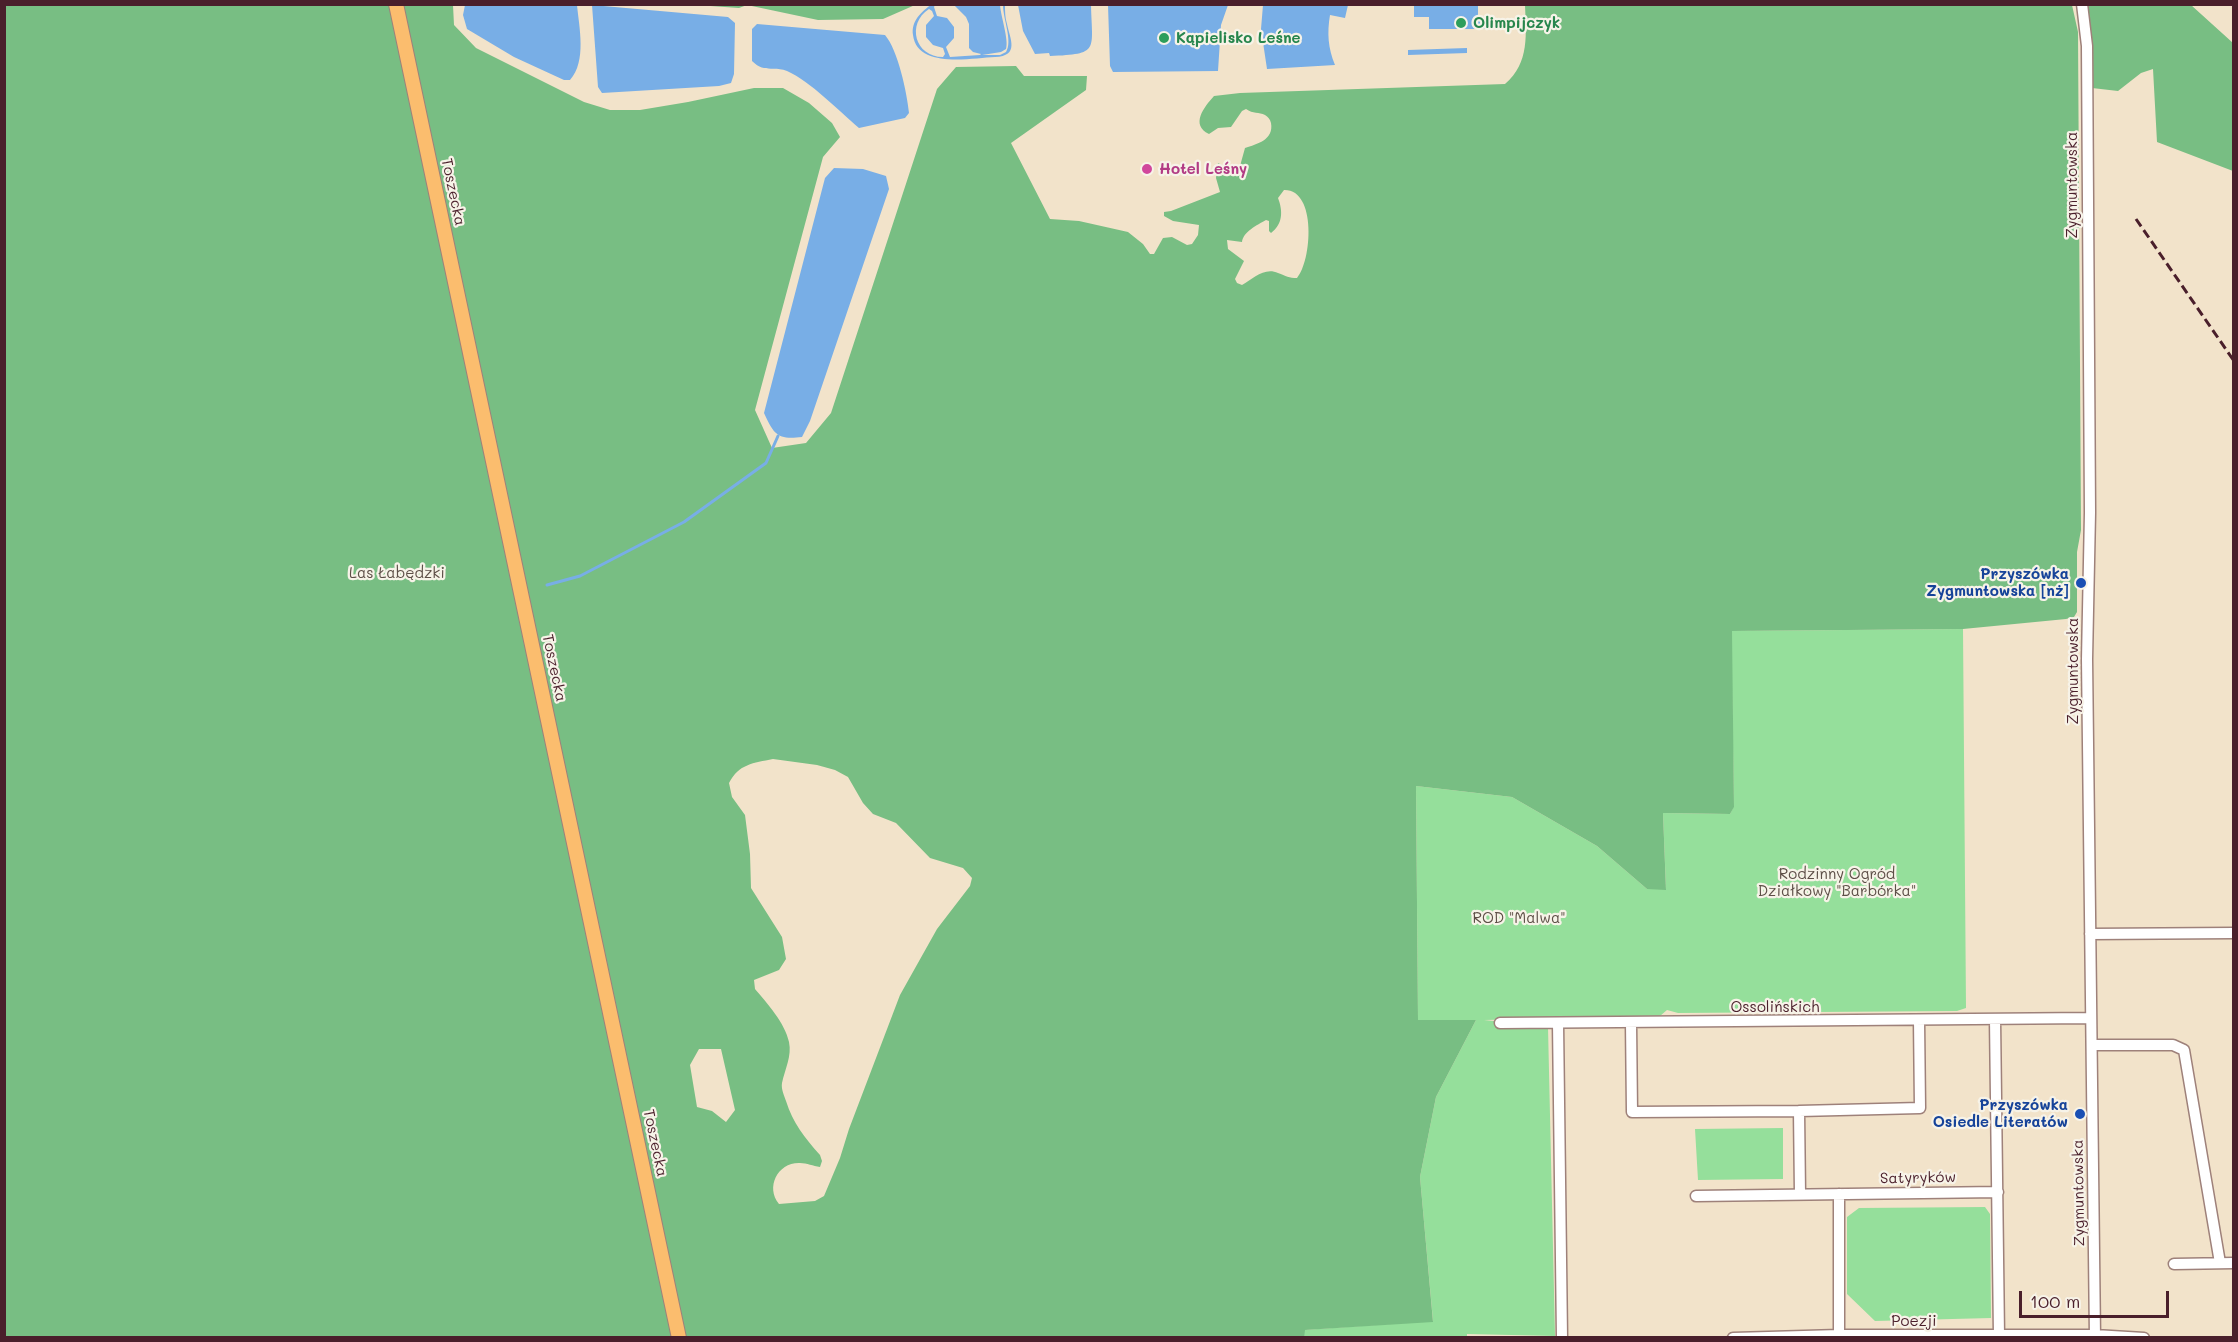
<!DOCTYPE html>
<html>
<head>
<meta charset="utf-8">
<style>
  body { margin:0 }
  #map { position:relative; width:2238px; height:1342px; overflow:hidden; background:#f2e3ca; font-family:Mali,sans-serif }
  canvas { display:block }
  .frame { position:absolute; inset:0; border:6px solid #4a1f2b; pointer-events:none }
  .scale { position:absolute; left:2019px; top:1291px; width:150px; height:27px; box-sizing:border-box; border:3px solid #4a1f2b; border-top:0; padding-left:8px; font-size:18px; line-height:21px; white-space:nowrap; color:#4a1f2b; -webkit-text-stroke:4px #f7f3e8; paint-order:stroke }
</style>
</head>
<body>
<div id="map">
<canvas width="2238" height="1342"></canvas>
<div class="frame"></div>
<div class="scale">100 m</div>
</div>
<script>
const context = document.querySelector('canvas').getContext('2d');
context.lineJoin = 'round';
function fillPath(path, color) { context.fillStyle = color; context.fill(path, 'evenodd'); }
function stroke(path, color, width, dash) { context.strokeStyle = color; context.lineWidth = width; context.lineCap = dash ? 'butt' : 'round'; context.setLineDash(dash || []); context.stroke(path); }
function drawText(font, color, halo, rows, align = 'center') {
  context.font = font + ' Mali,sans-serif'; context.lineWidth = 4.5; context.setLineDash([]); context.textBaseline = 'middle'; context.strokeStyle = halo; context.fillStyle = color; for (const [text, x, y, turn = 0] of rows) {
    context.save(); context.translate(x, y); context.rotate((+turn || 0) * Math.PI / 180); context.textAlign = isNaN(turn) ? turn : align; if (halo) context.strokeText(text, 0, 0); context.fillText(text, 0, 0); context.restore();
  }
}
const green = new Path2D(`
  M1963 629 1966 1008 1957 1011 1678 1013 1667 1010 1660 1016 1484 1020 1548 1027 1555 1336 1467 1334V1338H1304V1330L1433 1321 1420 1177 1436 1097 1476 1020H1418L1416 786 1512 797 1597 846 1647 889H1666L1663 813 1730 814 1734 806 1731 631Z
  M1783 1128V1179L1698 1180 1695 1129Z
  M1985 1207 1990 1214 1991 1318 1875 1321 1847 1294V1217L1859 1208Z`);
const forest = new Path2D(`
  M5 5H453L454 25 476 48 584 102 610 110H640L688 102 754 88H783L809 103 832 123 840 137 823 157 755 410 772 448 806 443 831 413 937 89 956 67 1016 66 1024 76H1087L1086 90 1011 143 1050 219 1079 221 1128 232 1143 244 1150 254H1154L1163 238 1172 237 1187 245 1192 244 1198 235 1199 225 1173 221 1164 216V212L1171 211 1220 192 1216 178 1218 163 1232 170 1240 166 1245 148C1257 144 1274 140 1271 123 1270 119 1268 117 1265 115 1259 112 1253 114 1246 109L1242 111 1231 127 1218 128 1209 134C1190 125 1204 107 1214 96L1240 93 1505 84C1530 63 1526 33 1525 5H2072L2078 32 2081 530 2077 552V612L2074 617 2066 619 1963 629 1732 631 1734 807 1730 814 1663 813 1666 890 1647 889 1597 846 1512 797 1416 786 1418 1020H1476L1436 1097 1420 1177 1433 1322 1305 1330 1304 1338H5ZM1284 190C1317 189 1312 261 1297 278 1289 278 1286 276 1278 273 1264 267 1253 279 1242 285L1237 283 1235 279 1244 261 1228 249 1227 240 1242 242C1243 232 1257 225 1266 220L1269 221V231L1271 233C1283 224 1283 211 1278 198ZM773 759 817 765 835 770 848 777 863 803 873 814 896 823 930 858 963 868 972 878 970 886 937 929 900 995 849 1129 840 1158 824 1196 815 1201 779 1204C765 1187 778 1162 800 1163 807 1163 813 1166 820 1167L822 1161 820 1155C804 1137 793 1123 786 1101 784 1095 781 1089 782 1083 785 1069 792 1056 789 1042 785 1023 767 1003 755 989L754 980 779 970 786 959 782 937 751 888 750 854 745 815 732 797 729 783C739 764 753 763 773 759ZM699 1049H721L735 1110 726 1122 712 1111 697 1107 690 1065Z
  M696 5H915L883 19 818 20 747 5 739 8Z
  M2088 5H2191L2233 43V171L2157 142 2153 69 2141 73 2118 91 2092 88V45Z`);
const water = new Path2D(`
  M932 4 935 5 934 7 937 16 947 18 954 27V38L946 47 950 57 980 55 981 54 973 52 969 48V24L966 17 954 5H1000C1001 17 1009 40 1006 49L1001 52 982 55H1000L1006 52C1013 41 1003 19 1003 5H1005C1005 11 1005 18 1007 24 1010 39 1020 56 995 57 971 58 917 69 913 35 911 21 921 12 932 4ZM929 9 932 11 934 16 926 25V37L933 45 943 48 945 54 943 57C915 57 906 24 929 9Z
  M465 5H577C579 27 587 61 570 80H564L514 57 467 29 463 15Z
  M592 5 728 17 735 23 734 74 731 83 719 86 602 93 598 87Z
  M1018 5H1091C1092 51 1100 54 1050 56L1049 53 1035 54 1023 31Z
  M1108 5H1228L1221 25 1218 71 1113 72 1110 66Z
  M1263 5H1348L1345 18 1330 15C1327 33 1328 48 1335 65L1267 69 1261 29Z
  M1414 5H1493L1478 6V16L1493 17V29H1429V17H1414Z
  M757 24 885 35C898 50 907 93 909 113L905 118 859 128C838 110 811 82 787 71 773 65 765 74 752 61V29Z
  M1467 48V53L1408 55V50Z
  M834 168 863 169 886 176 889 189 810 421 802 437C778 440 774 435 764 413L825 178Z`);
const stream = new Path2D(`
  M547 585 580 576 684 522 766 463 778 436`);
const minor = new Path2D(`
  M2082 4 2087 46 2090 513 2087 659 2095 1338
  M2090 934 2234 933
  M1995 1019 1999 1336
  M1500 1023 2091 1018
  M1558 1023 1562 1338
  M1631 1023 1632 1112 1799 1111
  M2092 1045H2173L2184 1050 2220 1263
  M1800 1194 1799 1111 1920 1108 1919 1020
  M1839 1194V1335
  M1696 1196 1998 1192
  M2174 1264 2234 1263
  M1733 1338 1839 1335H2095L2144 1338`);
const major = new Path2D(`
  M396 4 679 1338`);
const rail = new Path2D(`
  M2136 219 2234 361`);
const markers = [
  [1461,23,6,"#2e9e5b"],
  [1164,38,6,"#2e9e5b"],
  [1147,169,6,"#d1479c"],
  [2081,583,6,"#1a4fb4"],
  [2080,1114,6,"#1a4fb4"]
];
const leisureNames = [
  ["Olimpijczyk",1473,23],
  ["Kąpielisko Leśne",1176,38]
];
const hotelNames = [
  ["Hotel Leśny",1159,169]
];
const streetNames = [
  ["Zygmuntowska",2072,185,-90],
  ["Toszecka",453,192,78],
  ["Toszecka",554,668,78],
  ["Zygmuntowska",2073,671,-90],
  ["Ossolińskich",1775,1007],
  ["Toszecka",655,1143,78],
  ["Satyryków",1918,1178,-1],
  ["Zygmuntowska",2079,1193,-91],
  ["Poezji",1914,1321]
];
const parkNames = [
  ["Las Łabędzki",397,573],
  ["Rodzinny Ogród",1837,874],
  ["Działkowy \"Barbórka\"",1837,891],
  ["ROD \"Malwa\"",1519,918]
];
const transitNames = [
  ["Przyszówka",2069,574],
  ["Zygmuntowska [nż]",2069,591],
  ["Przyszówka",2068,1105],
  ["Osiedle Literatów",2068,1122]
];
fillPath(green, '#95df9b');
fillPath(forest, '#78be83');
fillPath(water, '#78aee6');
stroke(stream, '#78aee6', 3);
stroke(minor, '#9e817a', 13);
stroke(major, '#9e817a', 16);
stroke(minor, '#fff', 10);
stroke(major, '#fbbd6e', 14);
stroke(rail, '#4a1f2b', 3, [9, 4.5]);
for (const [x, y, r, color] of markers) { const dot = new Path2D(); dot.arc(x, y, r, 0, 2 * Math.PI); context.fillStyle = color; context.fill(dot); stroke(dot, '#f7f3e8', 2); }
drawText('bold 15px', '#27864d', '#f7f3e8', leisureNames, 'left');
drawText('bold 15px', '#b23c85', '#f7f3e8', hotelNames, 'left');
drawText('15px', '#4a1f2b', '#f7f3e8', streetNames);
drawText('15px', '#5d4f47', '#f7f3e8', parkNames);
drawText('bold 15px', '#164399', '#f7f3e8', transitNames, 'right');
</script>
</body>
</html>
